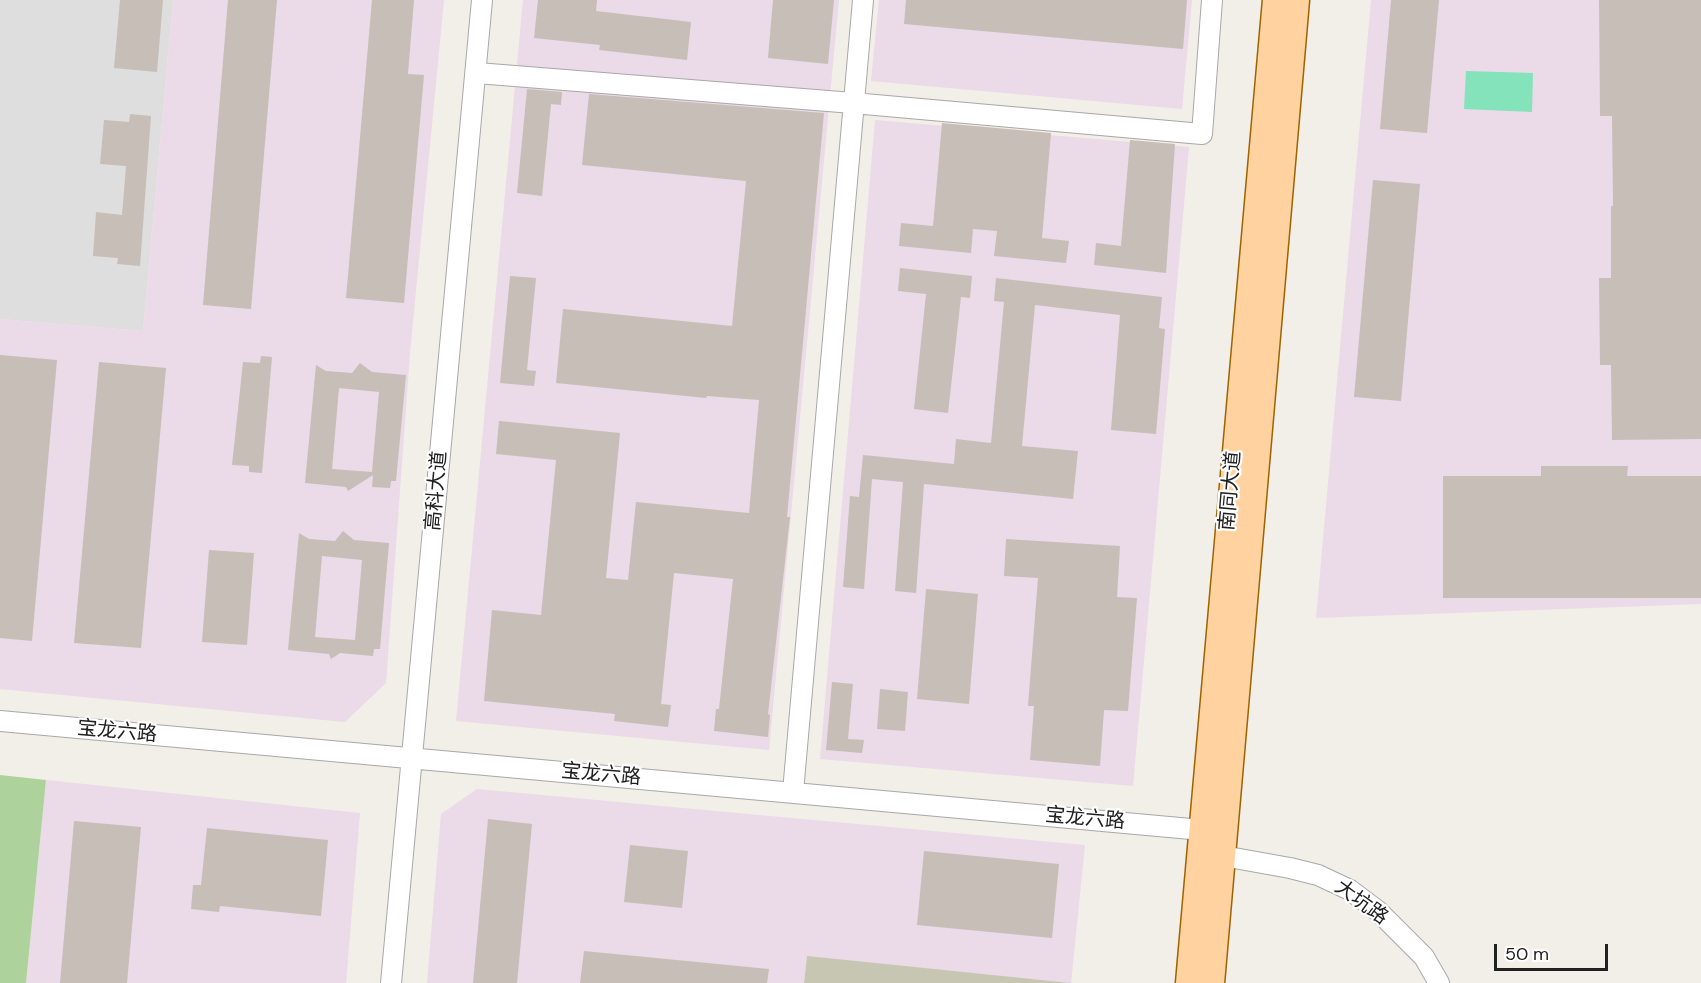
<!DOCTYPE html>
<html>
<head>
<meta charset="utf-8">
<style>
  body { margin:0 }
  #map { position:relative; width:1701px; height:983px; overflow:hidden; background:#f2eee8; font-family:"DM Sans",sans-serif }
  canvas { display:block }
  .scale { position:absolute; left:1494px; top:944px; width:114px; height:27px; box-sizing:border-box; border:3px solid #212121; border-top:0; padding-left:8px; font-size:18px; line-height:21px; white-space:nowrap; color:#212121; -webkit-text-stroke:4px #fff; paint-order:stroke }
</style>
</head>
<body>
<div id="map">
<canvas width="1701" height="983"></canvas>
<div class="scale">50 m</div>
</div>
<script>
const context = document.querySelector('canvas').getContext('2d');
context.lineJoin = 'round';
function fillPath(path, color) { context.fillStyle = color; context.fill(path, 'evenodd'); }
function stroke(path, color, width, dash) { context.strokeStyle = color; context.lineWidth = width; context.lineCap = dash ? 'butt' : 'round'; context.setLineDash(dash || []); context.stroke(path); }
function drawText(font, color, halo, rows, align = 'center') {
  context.font = font + ' "DM Sans","Noto Sans SC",sans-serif'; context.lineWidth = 4.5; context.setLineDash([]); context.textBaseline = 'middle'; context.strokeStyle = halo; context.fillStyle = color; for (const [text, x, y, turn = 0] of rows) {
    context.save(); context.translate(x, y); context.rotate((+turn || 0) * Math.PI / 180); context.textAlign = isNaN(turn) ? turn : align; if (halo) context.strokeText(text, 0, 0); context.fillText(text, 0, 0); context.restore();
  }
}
const residential = new Path2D(`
  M0 0H173L143 331 0 319Z`);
const industrial = new Path2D(`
  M173 0H444L410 353 386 683 345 722 0 689V319L143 331Z
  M523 0H839L769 750 456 721Z
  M879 0H1192L1182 109 871 81Z
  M1371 0H1701V604L1316 618Z
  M875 120 1189 147 1133 786 820 759Z
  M46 780 360 813 346 983H26Z
  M477 789 1085 845 1071 983 807 957 804 983H427L441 814Z`);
const construction = new Path2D(`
  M807 956 1071 983H804Z`);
const forest = new Path2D(`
  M0 775 46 780 26 983H0Z`);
const pitch = new Path2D(`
  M1466 71 1533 73 1532 112 1464 109Z`);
const building = new Path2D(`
  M120 0H163L157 72 114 68Z
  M228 0H277L251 309 203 305Z
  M372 0H414L408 74 424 75 404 303 346 298Z
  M538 0H597L596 11 691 22 687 60 599 50 600 45 534 38Z
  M773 0H834L828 64 768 58Z
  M906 0H1187L1183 49 904 24Z
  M1391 0H1439L1427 133 1380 129Z
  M1599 0H1701V439L1612 440 1611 365H1600L1599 278H1611V206H1613L1612 116H1600Z
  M527 89 562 92 561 105 551 104 542 196 517 193Z
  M589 94 824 113 787 517H790L768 714 770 715 768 737 714 731 716 709H719L733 579 674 573 661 704 671 705 668 727 614 721 615 714 484 701 492 610 541 615 556 460 496 454 499 421 620 433 606 578 628 580 636 502 749 513 759 400 707 396 706 398 556 383 563 309 732 326 746 181 582 165Z
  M130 114 151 116 140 266 117 264 118 258 93 256 96 212 122 215 126 166 100 164 104 120 129 122Z
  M942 123 1051 133 1042 238 1069 241 1066 263 994 256 997 231 973 229 971 253 899 246 901 223 933 226Z
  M1130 140 1175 144 1166 273 1094 265 1096 243 1121 246Z
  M1373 180 1420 184 1401 401 1354 397Z
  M900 268 972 276 970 298 961 297 948 413 914 409 926 294 898 291Z
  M510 276 536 278 527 370 536 371 534 386 500 383Z
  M996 278 1162 297 1159 328 1165 329 1156 434 1111 430 1120 315 1035 305 1022 446 1078 451 1073 499 924 484 916 593 895 591 903 482 872 479 864 589 843 587 850 496 859 497 863 455 954 464 956 439 991 443 1004 302 994 301Z
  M0 355 57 360 32 641 0 638Z
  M261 356 272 357 262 473 249 472V466L232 465 243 362 260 363Z
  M99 362 166 368 141 648 74 643Z
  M360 363 372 372 406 375 396 481H391L390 488 372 487 373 475 348 491 346 487 305 483 316 365 326 371 352 373ZM339 388 379 392 372 472 332 469Z
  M1541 466H1628L1627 476H1701V598H1443V476H1541Z
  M343 531 354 540 389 543 380 649H374L373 656 340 653 331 659 329 654 288 650 299 533 309 539 335 541ZM322 556 362 560 355 640 315 637Z
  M1006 539 1120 546 1117 597 1137 598 1128 711 1104 710 1100 766 1030 760 1034 706H1028L1038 578 1004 576Z
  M209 550 254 553 247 645 202 642Z
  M926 589 978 594 969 704 917 699Z
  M832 682 853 684 848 739 864 740 862 753 826 750Z
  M880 689 908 692 905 731 877 729Z
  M488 819 532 824 517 983H473Z
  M74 821 141 827 127 983H60Z
  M207 828 328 840 321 916 220 906 219 912 191 909 193 885H201Z
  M630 845 688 851 682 908 624 902Z
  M924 851 1059 864 1052 938 917 925Z
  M584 951 769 969 767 983H580Z`);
const minor = new Path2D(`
  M477 73 853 103 1202 134 1212 0
  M0 721 1202 830
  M793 792 863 0
  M1223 856 1290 868 1318 875 1350 890 1378 911 1424 957 1439 983
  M391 983 482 0`);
const major = new Path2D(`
  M1188 983 1275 0
  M1212 983 1297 0`);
const streetNames = [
  ["高科大道",437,491,-85],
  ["南同大道",1231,491,-85],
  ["宝龙六路",117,732,5],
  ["宝龙六路",601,775,5],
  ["宝龙六路",1085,819,5],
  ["大坑路",1361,903,36]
];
fillPath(residential, '#dfdede');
fillPath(industrial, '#ebdae8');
fillPath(construction, '#c7c6b3');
fillPath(forest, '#aed29b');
fillPath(pitch, '#84e3ba');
fillPath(building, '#c7beb7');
stroke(minor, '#a8a8a8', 22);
stroke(major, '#9f6400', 27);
stroke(minor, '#fff', 20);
stroke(major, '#ffd2a0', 24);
drawText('20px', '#212121', '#fff', streetNames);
</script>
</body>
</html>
